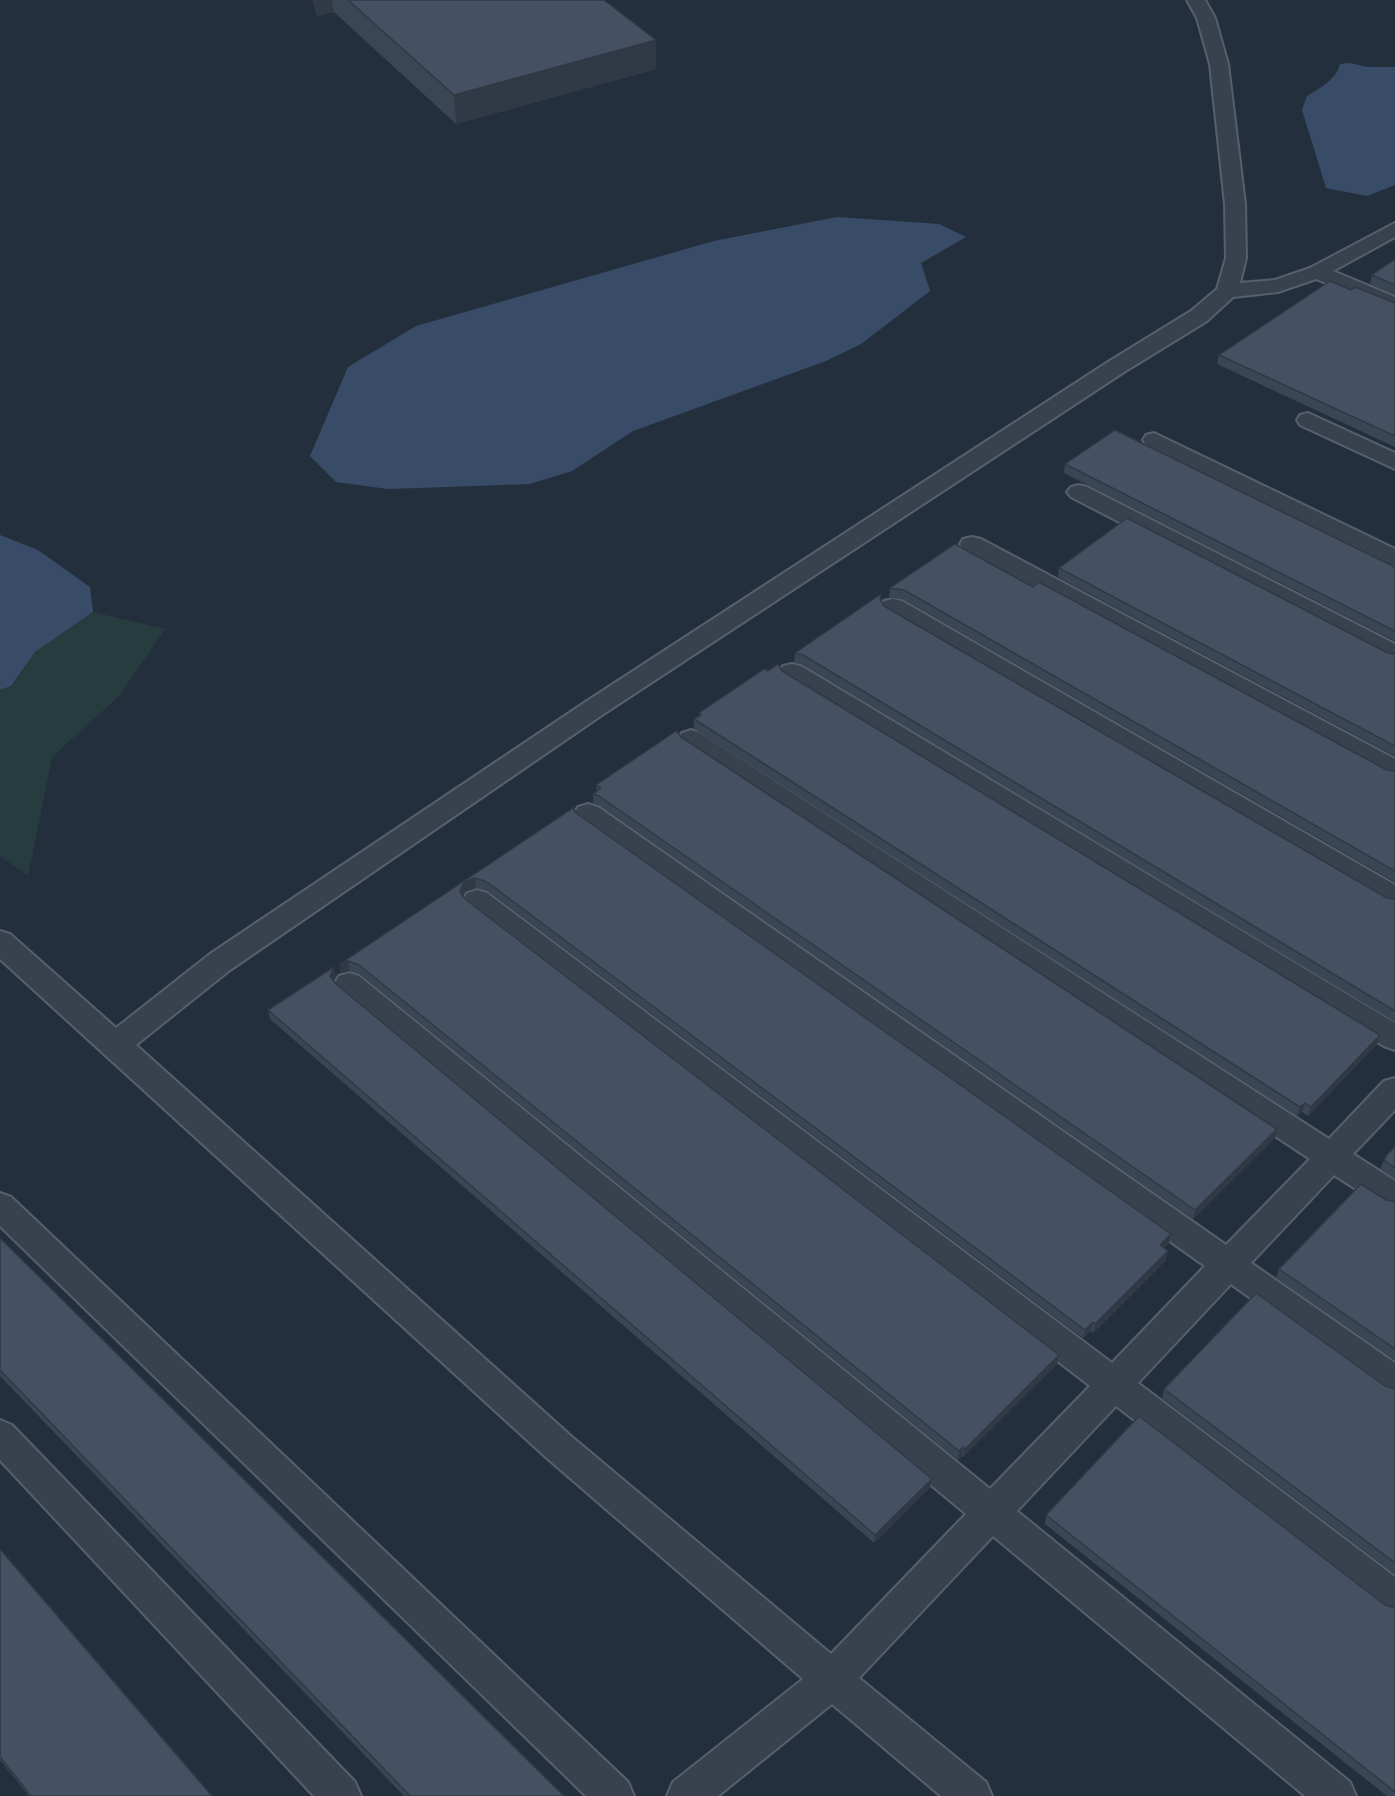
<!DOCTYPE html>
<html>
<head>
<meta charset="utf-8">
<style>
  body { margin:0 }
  canvas { display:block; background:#242f3e }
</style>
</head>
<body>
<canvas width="1395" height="1796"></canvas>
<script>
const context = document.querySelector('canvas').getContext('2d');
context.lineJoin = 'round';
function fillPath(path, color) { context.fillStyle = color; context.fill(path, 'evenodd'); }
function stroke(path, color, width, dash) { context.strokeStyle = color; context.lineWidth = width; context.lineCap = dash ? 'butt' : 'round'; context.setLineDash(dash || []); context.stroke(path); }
const green = new Path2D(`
  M93 612 165 629 119 696 52 757 28 876 0 856V690L12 686 35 652Z`);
const water = new Path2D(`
  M1350 63 1367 67H1395V185L1367 196 1326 188 1302 110 1307 96C1320 88 1336 80 1340 64Z
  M837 217 939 224 966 237 921 263 930 291 861 344 826 361 633 431 572 471 530 484 388 489 336 482 310 456 348 367 416 326 714 241Z
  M0 535 38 550 90 587 93 612 35 652 11 686 0 690Z`);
const service = new Path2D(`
  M1187 0H1205L1215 18 1228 64 1245 204 1246 258 1240 283 1275 280 1310 268 1395 223V237L1333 271 1395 297V311L1316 279 1278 292 1233 297 1207 321 1124 372 602 715 230 970 136 1045 572 1437 831 1654 966 1514 339 992 334 984 339 976 349 973 359 976 990 1489 1090 1386 467 907 463 900 467 893 477 890 487 893 1112 1363 1205 1266 578 821 574 814 578 807 588 804 598 807 1226 1245 1310 1159 682 745 678 739 682 733 691 730 700 733 1329 1139 1384 1081 1395 1078V1110L1353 1154 1395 1181V1211L1384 1207 1334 1175 1251 1263 1395 1363V1397L1383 1393 1231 1284 1138 1383 1395 1577V1616L1382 1611 1116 1406 1017 1511 1350 1782 1356 1796H1305L993 1536 859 1678 986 1782 992 1796H941L832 1704 718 1796H667L673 1782 803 1679 548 1459 0 959V931L10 934 116 1028 210 954 584 703 1108 362 1191 311 1217 289 1226 258 1225 204 1210 64 1197 18Z
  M1308 413 1395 453V469L1300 425 1297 420 1300 415Z
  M1154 433 1395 549V566L1386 564 1146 445 1143 440 1146 435Z
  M1079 485 1087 487 1395 644V662L1386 660 1071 497 1067 492 1071 487Z
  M972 537 981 539 1395 759V780L1385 777 963 549 960 544 963 539Z
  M893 599 902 601 1395 885V908L1385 905 884 613 881 607 884 601Z
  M792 664 801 666 1395 1023V1050L1384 1046 783 678 779 672 783 666Z
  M0 1193 11 1197 628 1782 634 1796H586L0 1226Z
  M0 1420 12 1425 355 1782 361 1796H314L0 1460Z`);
const wall = new Path2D(`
  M313 0H604L656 40V69L456 124 334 12 317 16Z
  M1395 259V295L1370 284 1372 275Z
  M1351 290 1395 303V447L1217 364 1219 355Z
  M1065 464 1395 567V641L1064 473Z
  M1059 568 1395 654V756L1058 577Z
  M1033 587 1387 770 1395 771V882L903 599 889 598 890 588Z
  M880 600 884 606 1387 898 1395 899V1022L802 664 794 662 795 653Z
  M768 671H782L1380 1035 1377 1044 1308 1116 1302 1112 1297 1116 694 729V719L699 716V713Z
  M681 737 1275 1138 1193 1219 599 805 593 803V794L597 791 596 785Z
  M576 813 1171 1234 1169 1243 1164 1248 1166 1260 1093 1333 1091 1331 1083 1338 488 891 476 888 465 892 463 897 465 899 1059 1355 1057 1364 963 1457 962 1456 958 1460 360 974 350 971 341 973 340 964Z
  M336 976 334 981 336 984 930 1487 874 1543 270 1019 268 1010Z
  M1395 1146V1179L1380 1169 1384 1160Z
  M1386 1200 1395 1202V1360L1276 1278 1279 1269Z
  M0 1238 564 1796H404L0 1376Z
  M1385 1386 1395 1389V1574L1162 1398 1164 1389Z
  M1046 1515 1395 1608V1796H1387L1045 1524Z
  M0 1549 212 1796H29L0 1760Z`);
const shadedWall = new Path2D(`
  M314 0H332L334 12 317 16Z
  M656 40V69L456 124 454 95Z
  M475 878 476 888 465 892 461 901 460 892 464 882Z
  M348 961 350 971 341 973 340 964Z
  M334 967 336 976 332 985 330 976Z
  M1380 1035 1377 1044 1308 1116 1311 1107Z
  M1305 1103 1302 1112 1297 1116 1300 1107Z
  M1277 1129 1275 1138 1193 1219 1195 1210Z
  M1171 1234 1169 1243 1157 1254 1160 1245Z
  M1168 1251 1166 1260 1093 1333 1095 1324Z
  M1093 1322 1091 1331 1083 1338 1085 1330Z
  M1059 1355 1057 1364 963 1457 965 1449Z
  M963 1447 962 1456 958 1460 959 1451Z
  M932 1479 930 1487 874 1543 875 1535Z`);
const building = new Path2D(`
  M348 0H604L656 40 454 95Z
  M1395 259V285L1372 275Z
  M1330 281 1351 290 1355 287 1395 303V436L1219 355Z
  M1115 430 1395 567V631L1065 464Z
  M1127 518 1388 653 1395 654V746L1059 568Z
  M955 544 1033 587 1039 582 1387 770 1395 771V871L904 590 890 588Z
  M881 594 880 599 884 606 1387 898 1395 899V1011L803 655 795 653Z
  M778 664 782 671 1380 1035 1311 1107 1305 1103 1300 1107 694 719 701 715 699 713 764 669 768 671Z
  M676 731 681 737 1277 1129 1195 1210 599 796 593 794 601 788 596 785Z
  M573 808 576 813 1171 1234 1160 1245 1168 1251 1095 1324 1093 1322 1085 1330 487 882 475 878 464 882 460 892 465 899 1059 1355 965 1449 963 1447 959 1451 359 965 348 961 340 964Z
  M334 967 330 976 336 984 932 1479 875 1535 268 1010Z
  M1395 1146V1168L1384 1160 1387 1155Z
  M1361 1184 1386 1200 1395 1202V1349L1279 1269Z
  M0 1238 564 1796H410L0 1370Z
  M1256 1293 1385 1386 1395 1389V1563L1164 1389Z
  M1139 1416 1385 1605 1395 1608V1792L1046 1515Z
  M0 1549 212 1796H31L0 1757Z`);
fillPath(green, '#263c3f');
fillPath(water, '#394c67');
stroke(service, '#565f6c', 4);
fillPath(service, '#38414e');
fillPath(wall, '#3b4654');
fillPath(shadedWall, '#303945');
fillPath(building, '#455162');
stroke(building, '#303945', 1.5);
</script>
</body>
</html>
